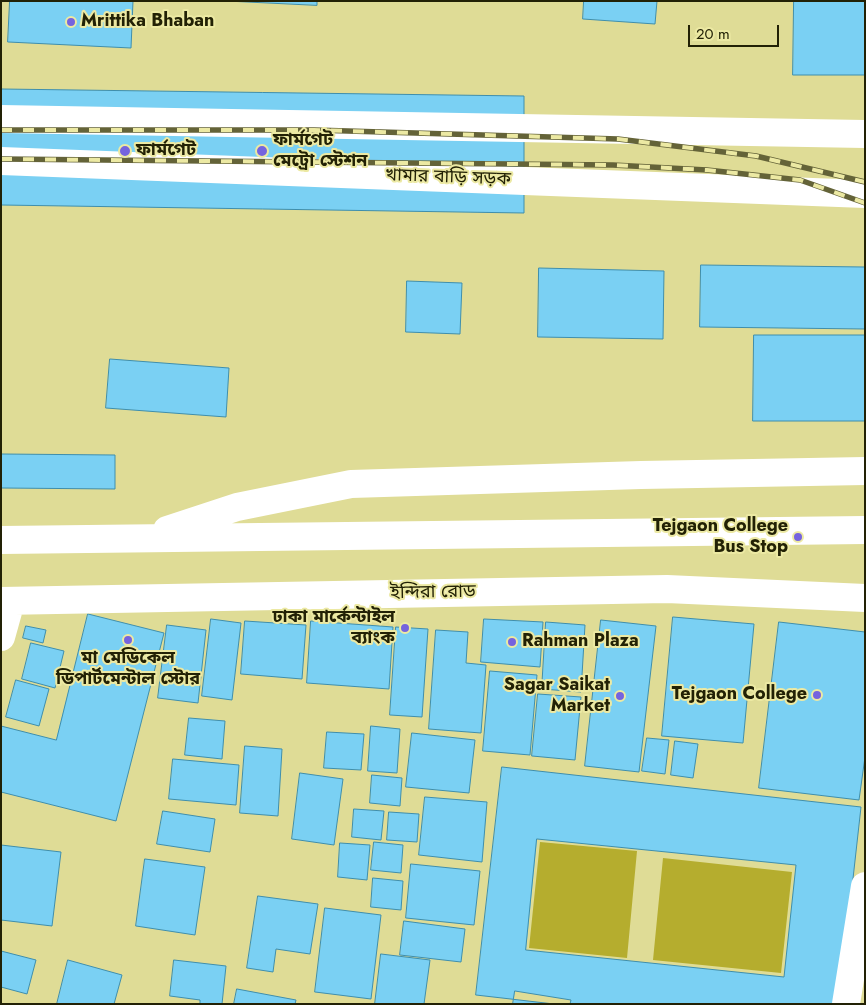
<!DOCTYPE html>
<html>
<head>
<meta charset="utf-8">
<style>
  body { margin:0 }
  #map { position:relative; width:866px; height:1005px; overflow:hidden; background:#dfdc96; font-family:Jost,sans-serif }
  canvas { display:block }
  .frame { position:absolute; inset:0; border:2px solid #222105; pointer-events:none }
  .scale { position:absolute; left:688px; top:25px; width:91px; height:22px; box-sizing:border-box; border:2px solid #222105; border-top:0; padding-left:6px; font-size:15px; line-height:18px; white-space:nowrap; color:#222105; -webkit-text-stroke:4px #ece9a3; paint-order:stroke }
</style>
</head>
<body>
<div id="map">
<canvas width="866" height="1005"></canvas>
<div class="frame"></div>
<div class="scale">20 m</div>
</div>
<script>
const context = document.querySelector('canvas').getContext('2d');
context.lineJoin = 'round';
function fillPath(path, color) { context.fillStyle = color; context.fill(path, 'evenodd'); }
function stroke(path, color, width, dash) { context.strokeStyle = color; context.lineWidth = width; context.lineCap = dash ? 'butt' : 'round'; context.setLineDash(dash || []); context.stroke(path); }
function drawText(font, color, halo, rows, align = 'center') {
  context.font = font + ' Jost,"Noto Sans Bengali",sans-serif'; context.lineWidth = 4; context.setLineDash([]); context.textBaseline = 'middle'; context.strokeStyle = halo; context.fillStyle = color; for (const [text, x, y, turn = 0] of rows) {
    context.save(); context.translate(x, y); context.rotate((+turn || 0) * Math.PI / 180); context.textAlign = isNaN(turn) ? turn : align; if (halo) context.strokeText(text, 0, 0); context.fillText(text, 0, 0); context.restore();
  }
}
const green = new Path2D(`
  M540 842 637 851 627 958 529 948Z
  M663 858 792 872 781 973 653 960Z`);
const building = new Path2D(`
  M10 1H133L131 48 8 42Z
  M227 1H317V5Z
  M584 1H657L655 24 583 19Z
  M794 1H865V75H793Z
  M1 89 524 96V213L1 205Z
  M701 265 865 267V329L700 327Z
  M539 268 664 271 663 339 538 337Z
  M407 281 462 283 460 334 406 332Z
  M754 335H865V421H753Z
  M110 359 229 368 226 417 106 408Z
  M1 454 115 455V489L1 488Z
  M88 614 164 633 116 821 1 792V726L56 740Z
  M673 617 754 624 743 743 662 736Z
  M211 619 241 623 232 700 202 696Z
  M484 619 543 622 540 667 481 662Z
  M601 620 656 626 639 772 585 766Z
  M245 621 306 625 302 679 241 674Z
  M311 621 393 627 389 689 307 683Z
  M546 622 585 625 581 692 542 689Z
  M779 622 865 632V757L859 800 759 788Z
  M167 625 206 630 198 703 158 698Z
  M26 626 46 630 43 643 23 638Z
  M396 627 428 629 422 717 390 715Z
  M436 630 468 632 466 663 486 665 481 733 429 729Z
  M31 643 64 651 55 688 22 679Z
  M490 671 537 675 530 755 483 751Z
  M16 680 49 689 39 726 6 717Z
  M538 694 581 697 575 760 532 756Z
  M189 718 225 721 222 759 185 755Z
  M371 726 400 729 397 773 368 771Z
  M327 732 364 734 361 770 324 768Z
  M412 733 475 740 469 793 406 787Z
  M647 738 669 740 665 774 642 771Z
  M675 741 698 744 693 778 671 775Z
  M245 746 282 749 278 816 240 813Z
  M173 759 239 765 236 805 169 799Z
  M502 767 861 807 839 1004H554L476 995ZM537 839 796 865 784 977 526 950Z
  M300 773 343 779 334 845 292 839Z
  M372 775 402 778 400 806 370 803Z
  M425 797 487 802 482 862 419 855Z
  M354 809 384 811 381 840 352 837Z
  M163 811 215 819 210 852 157 844Z
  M389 812 419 814 417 842 387 840Z
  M374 842 403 845 401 873 371 870Z
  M340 843 370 845 367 880 338 877Z
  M1 845 61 852 52 926 1 920Z
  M145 859 205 867 195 935 136 926Z
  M411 864 480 871 474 925 406 918Z
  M373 878 403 881 401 910 371 907Z
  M258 896 318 904 310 954 276 949 273 972 247 968Z
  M325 908 381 915 371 999 315 992Z
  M404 921 465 929 461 962 400 955Z
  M1 951 36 960 27 994 1 987Z
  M381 954 430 960 424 1004H375Z
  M68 960 122 975 114 1004H57Z
  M174 960 226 966 222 1004H200V1000L170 996Z
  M237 989 296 1000 295 1004H234Z
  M515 991 571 1000 570 1004H513Z`);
const minor = new Path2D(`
  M1 601 667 589 865 598
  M1 637 11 601
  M846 1004 865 886`);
const highway = new Path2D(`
  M1 119 865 134
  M1 161 865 194
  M167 530 237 507 351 484 641 475 865 471
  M1 540 865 530`);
const rail = new Path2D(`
  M1 130H314L618 139 756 156 865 182
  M1 159 613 165 707 170 800 180 865 203`);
const markers = [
  [71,22,5,"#7563de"],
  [125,151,6,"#7563de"],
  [262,151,6,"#7563de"],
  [798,537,5,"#7563de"],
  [405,628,5,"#7563de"],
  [128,640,5,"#7563de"],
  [512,642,5,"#7563de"],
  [817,695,5,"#7563de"],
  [620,696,5,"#7563de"]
];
const poiNames = [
  ["Mrittika Bhaban",81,22],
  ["ফার্মগেট",273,141],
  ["মেট্রো স্টেশন",273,162],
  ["ফার্মগেট",136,151],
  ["Tejgaon College",788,527,"right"],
  ["Bus Stop",788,548,"right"],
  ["ঢাকা মার্কেন্টাইল",395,618,"right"],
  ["ব্যাংক",395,639,"right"],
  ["Rahman Plaza",522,642],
  ["মা মেডিকেল",128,659,"center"],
  ["ডিপার্টমেন্টাল স্টোর",128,680,"center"],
  ["Sagar Saikat",610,686,"right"],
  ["Market",610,707,"right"],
  ["Tejgaon College",807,695,"right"]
];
const streetNames = [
  ["খামার বাড়ি সড়ক",448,178,2],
  ["ইন্দিরা রোড",433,593,-1]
];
fillPath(green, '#b5ad2e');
fillPath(building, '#7ad0f3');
stroke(building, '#3f8eac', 1);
stroke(minor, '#fff', 28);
stroke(highway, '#fff', 28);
stroke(rail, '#646338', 5.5);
stroke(rail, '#ece9a3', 4, [11]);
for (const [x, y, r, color] of markers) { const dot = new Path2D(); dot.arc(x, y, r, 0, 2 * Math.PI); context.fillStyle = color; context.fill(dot); stroke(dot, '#ece9a3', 2); }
drawText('bold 18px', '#222105', '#ece9a3', poiNames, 'left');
drawText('18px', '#222105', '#ece9a3', streetNames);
</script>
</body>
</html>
